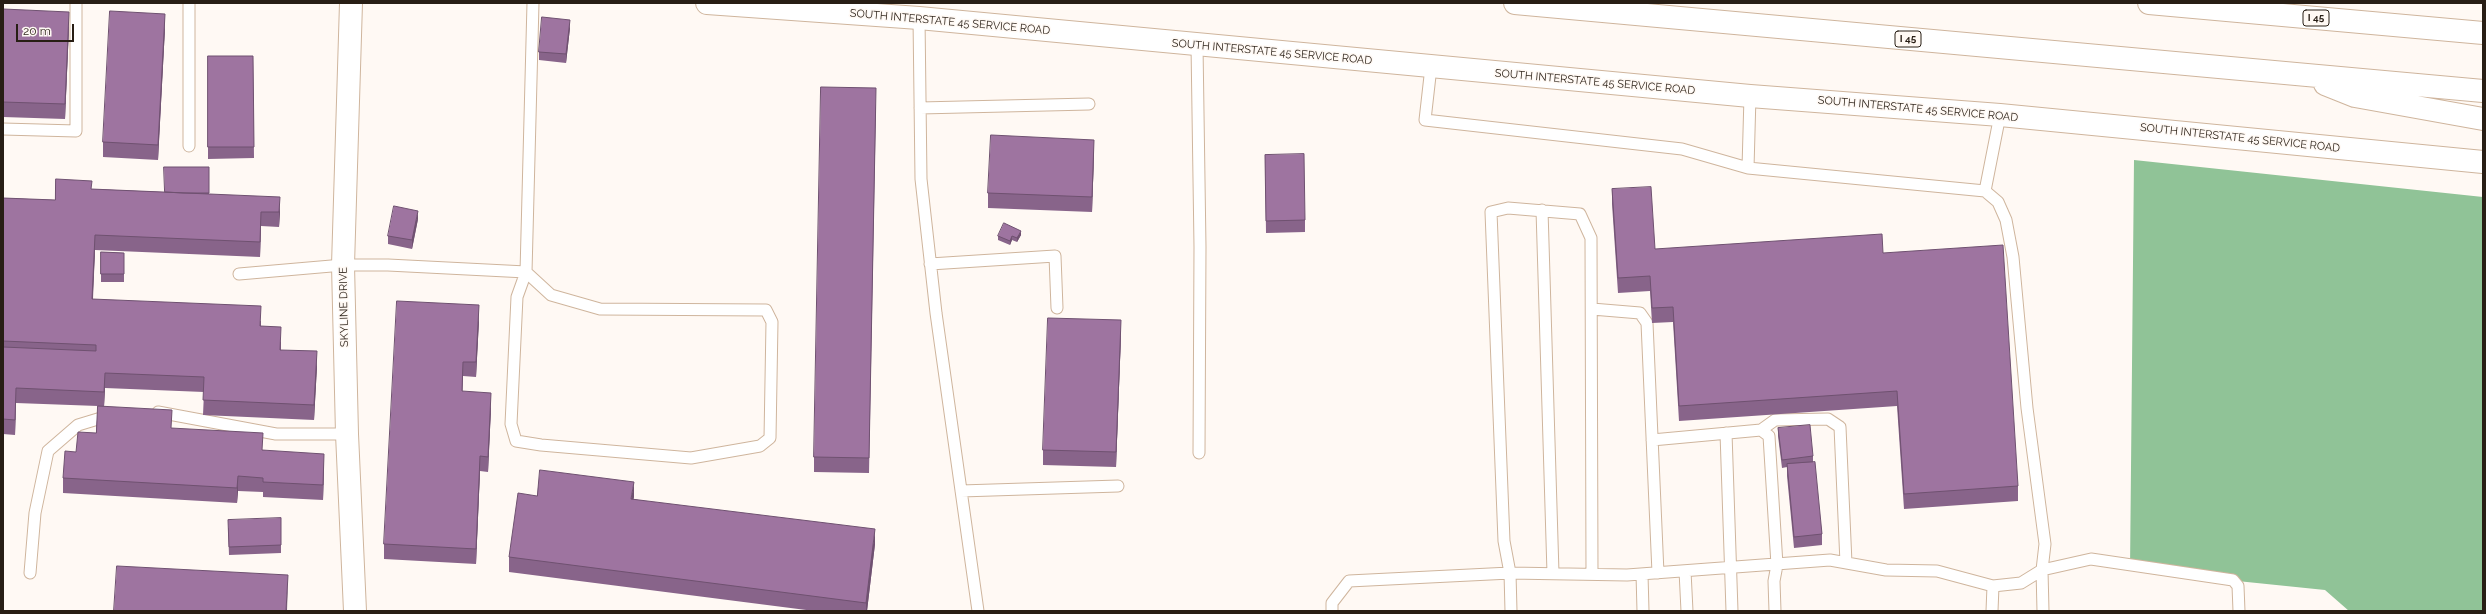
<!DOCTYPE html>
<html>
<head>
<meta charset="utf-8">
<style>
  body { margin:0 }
  #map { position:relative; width:2486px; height:614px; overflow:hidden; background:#fff9f4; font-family:Raleway,sans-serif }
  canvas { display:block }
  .frame { position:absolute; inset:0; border:4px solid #281e15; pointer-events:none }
  .scale { position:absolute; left:16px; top:24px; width:58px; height:18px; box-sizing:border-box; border:2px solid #281e15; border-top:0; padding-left:5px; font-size:12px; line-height:14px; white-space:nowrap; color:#281e15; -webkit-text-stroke:3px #fff9f4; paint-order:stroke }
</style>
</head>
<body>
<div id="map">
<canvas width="2486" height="614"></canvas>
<div class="frame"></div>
<div class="scale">20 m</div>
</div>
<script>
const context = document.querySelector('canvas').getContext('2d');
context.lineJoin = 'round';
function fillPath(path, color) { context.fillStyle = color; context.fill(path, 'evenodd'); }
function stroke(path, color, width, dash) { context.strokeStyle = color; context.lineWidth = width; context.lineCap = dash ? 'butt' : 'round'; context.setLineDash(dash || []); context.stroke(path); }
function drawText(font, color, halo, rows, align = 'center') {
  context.font = font + ' Raleway,sans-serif'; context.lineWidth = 3; context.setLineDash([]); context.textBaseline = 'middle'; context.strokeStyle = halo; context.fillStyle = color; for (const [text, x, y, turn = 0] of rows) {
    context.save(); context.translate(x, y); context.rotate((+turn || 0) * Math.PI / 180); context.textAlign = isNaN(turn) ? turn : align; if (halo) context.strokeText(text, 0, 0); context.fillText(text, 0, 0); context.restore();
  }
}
const forest = new Path2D(`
  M2134 160 2483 197V611H2349L2325 590 2130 570Z`);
const service = new Path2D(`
  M189 3V146
  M919 18 921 179 936 313 978 611
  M1197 45 1200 247 1199 453
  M1431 67 1425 120 1682 149 1748 168
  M1750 96 1748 168 1985 191 2000 115
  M920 108 1089 104
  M3 129 76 131V3
  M1542 210 1553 573
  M930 264 1055 256 1057 308
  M526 272 551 295 600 309 766 310 772 322 770 438 760 446 691 458 541 445 516 441 511 424 517 297Z
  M239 274 343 265H388L526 272 533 3
  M1592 309 1640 313 1647 323 1658 573
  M158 412 276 434H347
  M1761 430 1775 420 1828 419 1840 427 1846 563
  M1726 433 1732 611
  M1652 440 1761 430 1769 436 1777 565 1774 581 1775 611
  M961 491 1118 486
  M1685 571 1687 611
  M30 573 35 513 48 451 78 425 111 415
  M1592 574 1591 238 1580 214 1508 208 1491 212 1504 541 1510 573 1627 575 1830 560 1886 570 1937 571 1993 586 2021 583 2042 570 2045 544 2027 408 2013 257 2006 220 1998 202 1985 191
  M1642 574 1643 611
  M1332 611V603L1349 581 1510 573 1511 611
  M1992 611 1993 586
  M2043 611 2042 570 2091 559 2233 580 2238 586 2239 611`);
const minor = new Path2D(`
  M351 3 343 265 347 434 355 611`);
const secondary = new Path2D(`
  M707 3 919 18 1750 96 2000 115 2483 162`);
const motorway = new Path2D(`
  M1515 3 2483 91
  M2149 3 2483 33
  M2325 84 2355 96 2483 119`);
const wall = new Path2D(`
  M3 9 69 27 65 119 3 117Z
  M165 28 158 160 103 157V142Z
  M570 28 566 63 539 60V52Z
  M208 56H253L254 158 208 159Z
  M876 103 869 473 814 472V457Z
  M1094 154 1092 212 988 208V193Z
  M1265 155 1305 220V232L1266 233Z
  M209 167V194L280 212 279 227 261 226 260 257 95 250 93 299 261 321V326L281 342V350L317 366 314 420 203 415 204 392 105 388 104 406 171 428 263 450 324 469 323 500 263 497V492L238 491 237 503 63 493V478L76 452 96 433 98 406 16 403 15 435 3 434V198L55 200 92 189 165 192Z
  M1612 189 1655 249 1883 253 2018 486V501L1904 509 1897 406 1679 421 1673 322 1652 323 1650 291 1618 293 1612 204Z
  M418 219 412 249 388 244V236Z
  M1021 235 1017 242 1012 240 1010 245 998 240V236Z
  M101 252 124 253V282H101Z
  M479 320 476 377 463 376 462 391 491 408 488 472 480 471 476 564 384 559V544Z
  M1121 335 1116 467 1043 465V450Z
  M1778 428 1813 456V462L1822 534V545L1794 548 1787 476V467L1782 468 1778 436Z
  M634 497 633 499 875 544 867 611H814L509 572V557Z
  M281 518V553L229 555 228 528Z`);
const shadedWall = new Path2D(`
  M69 12V27L65 119V104Z
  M165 14V28L158 160V145Z
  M570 20V28L566 63V54Z
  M1094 140V154L1092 212V197Z
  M280 197V212L279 227V212Z
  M418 211V219L412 249V240Z
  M261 212V226L260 257V242Z
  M1021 231V235L1017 242V238Z
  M95 235V250L92 313V299Z
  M1012 236V240L1010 245V241Z
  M479 305V320L476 377V362Z
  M1121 320V335L1116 467V452Z
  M317 351V366L314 420V405Z
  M463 362V376L462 406V391Z
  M105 373V388L104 407V392Z
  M16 388V403L15 435V420Z
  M491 393V408L488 472V457Z
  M324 454V469L323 500V485Z
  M480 456V471L476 564V549Z
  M238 476V491L237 503V488Z
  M634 482V497L631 514V499Z
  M875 529V544L867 611H866V603Z
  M288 575 287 611H286Z`);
const building = new Path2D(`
  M3 9 69 12 65 104 3 102Z
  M110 11 165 14 158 145 103 142Z
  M542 17 570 20 566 54 539 52Z
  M208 56H253L254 147H208Z
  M821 87 876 88 869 458 814 457Z
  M991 135 1094 140 1092 197 988 193Z
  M1304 154 1305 220 1266 221 1265 155Z
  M164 167H209V193H184L165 192Z
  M56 179 92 181 91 189 280 197 279 212H261L260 242 95 235 92 299 261 306 260 326 281 327 280 350 317 351 314 405 203 400 204 377 105 373 104 392 16 388 15 420 3 419V347L96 351V345L3 341V198L55 200Z
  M1651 187 1655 249 1882 234 1883 253 2003 245 2018 486 1904 494 1897 391 1679 406 1673 307 1652 308 1650 276 1618 278 1612 189Z
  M394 206 418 211 412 240 388 236Z
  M1004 223 1021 231 1017 238 1012 236 1010 241 998 236Z
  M101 252 124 253V274H101Z
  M397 301 479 305 476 362H463L462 391 491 393 488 457 480 456 476 549 384 544Z
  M1048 318 1121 320 1116 452 1043 450Z
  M98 406 172 410 171 428 263 433 262 450 324 454 323 485 263 482V478L238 476 237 488 63 478 65 451 76 452 78 432 96 433Z
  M1810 425 1813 456 1782 460 1778 428Z
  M1815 462 1822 534 1794 537 1787 464Z
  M540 470 634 482 631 499 875 529 866 603 509 557 518 493 537 496Z
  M281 518V545L229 547 228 520Z
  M117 566 288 575 286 611H114Z`);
const shields = [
  [2316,18,26],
  [1908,39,26]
];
const shieldNames = [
  ["I 45",2316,18],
  ["I 45",1908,39]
];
const streetNames = [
  ["SOUTH INTERSTATE 45 SERVICE ROAD",950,22,5],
  ["SOUTH INTERSTATE 45 SERVICE ROAD",1272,52,5],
  ["SOUTH INTERSTATE 45 SERVICE ROAD",1595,82,5],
  ["SOUTH INTERSTATE 45 SERVICE ROAD",1918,109,5],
  ["SOUTH INTERSTATE 45 SERVICE ROAD",2240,138,6],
  ["SKYLINE DRIVE",344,307,-91]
];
fillPath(forest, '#90c397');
stroke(service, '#cfb59d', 13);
stroke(minor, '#cfb59d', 24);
stroke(secondary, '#cfb59d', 24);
stroke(motorway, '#cfb59d', 24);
stroke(service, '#fff', 11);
stroke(minor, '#fff', 22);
stroke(secondary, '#fff', 22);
stroke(motorway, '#fff', 22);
fillPath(wall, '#88648a');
fillPath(shadedWall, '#6f5170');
fillPath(building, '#9e74a0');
stroke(building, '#6f5170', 1);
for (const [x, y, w] of shields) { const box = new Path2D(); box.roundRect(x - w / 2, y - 8, w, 16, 3); context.fillStyle = '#fff9f4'; context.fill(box); stroke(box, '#281e15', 1); }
drawText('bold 10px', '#281e15', null, shieldNames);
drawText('11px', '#281e15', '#fff9f4', streetNames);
</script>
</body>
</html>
